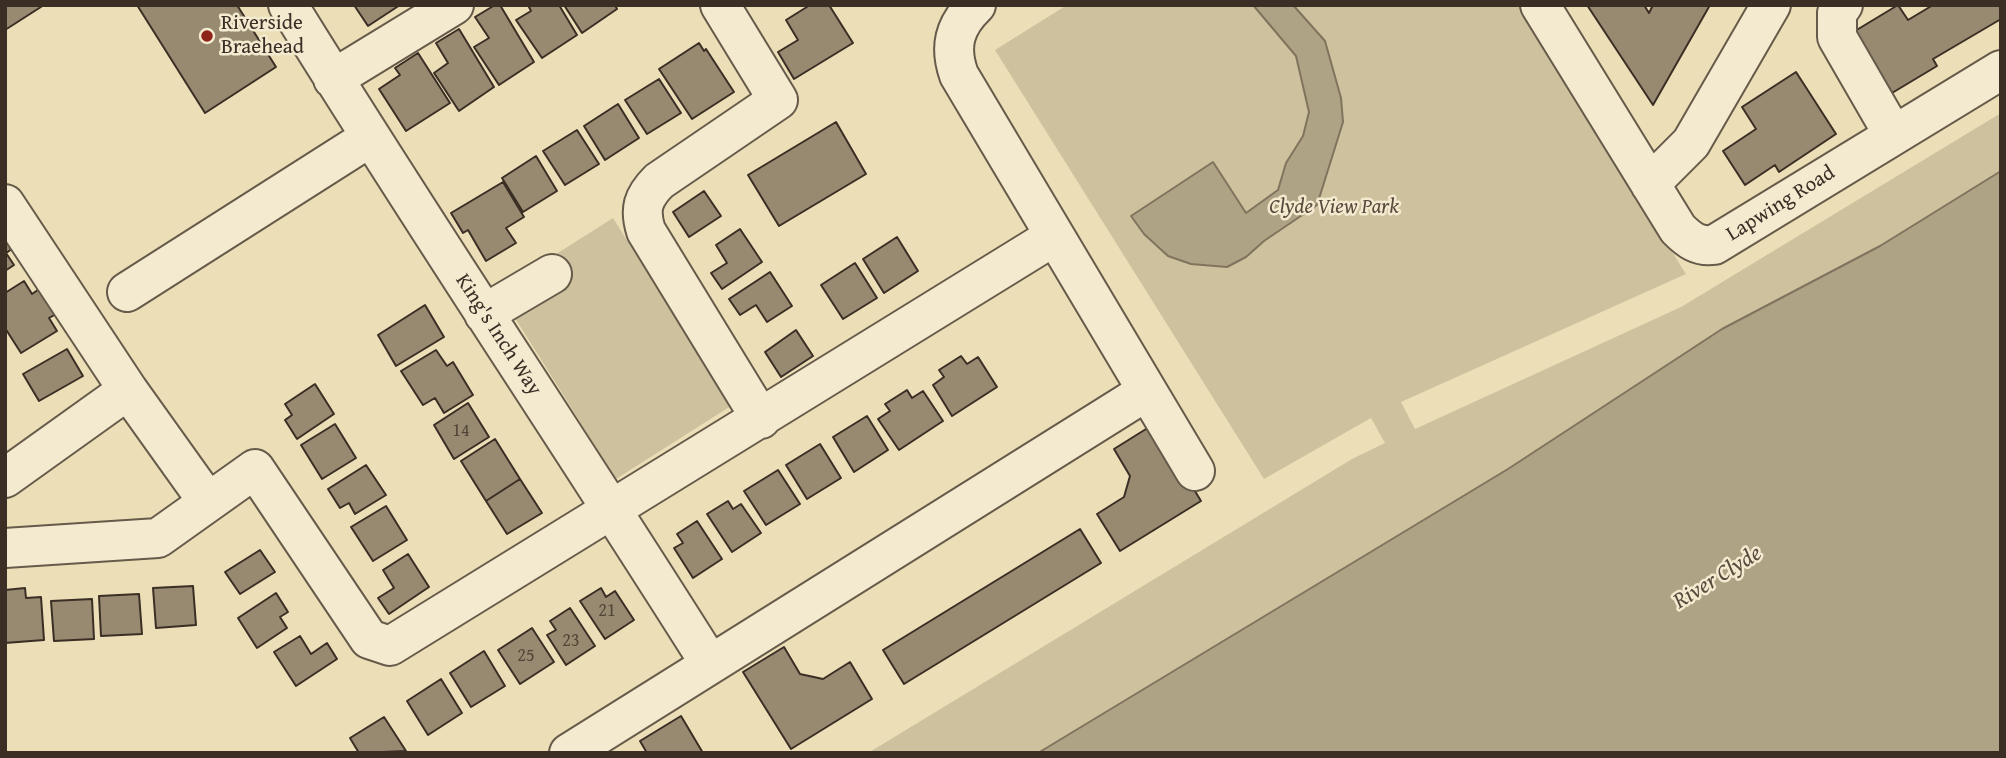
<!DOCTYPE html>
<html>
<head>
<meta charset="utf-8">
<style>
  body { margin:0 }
  #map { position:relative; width:2006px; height:758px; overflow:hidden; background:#ecdfb7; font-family:"Gentium Book Plus",serif }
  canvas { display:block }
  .frame { position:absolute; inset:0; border:7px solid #3a2e25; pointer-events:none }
</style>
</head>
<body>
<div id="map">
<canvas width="2006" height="758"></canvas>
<div class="frame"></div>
</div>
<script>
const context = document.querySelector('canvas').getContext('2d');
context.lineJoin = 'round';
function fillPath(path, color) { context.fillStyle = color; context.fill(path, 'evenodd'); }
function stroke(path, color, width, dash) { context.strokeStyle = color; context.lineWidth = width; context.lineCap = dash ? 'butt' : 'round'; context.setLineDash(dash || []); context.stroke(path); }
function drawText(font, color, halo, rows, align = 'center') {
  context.font = font + ' "Gentium Book Plus",serif'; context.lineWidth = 5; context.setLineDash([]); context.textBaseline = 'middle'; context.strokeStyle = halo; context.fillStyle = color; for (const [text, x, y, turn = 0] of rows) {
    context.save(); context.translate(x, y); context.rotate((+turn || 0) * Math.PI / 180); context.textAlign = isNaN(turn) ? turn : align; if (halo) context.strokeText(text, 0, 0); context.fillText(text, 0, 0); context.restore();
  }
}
const green = new Path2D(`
  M1067 5H1518L1686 274 1401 402 1415 429 1681 307 2001 113V171L1880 246 1722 329 1508 469 1038 753H868L1352 459 1385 443 1371 418 1264 479 995 50Z
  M613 218 731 406 616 479 498 291Z`);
const water = new Path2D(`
  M1253 5H1293L1325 41 1341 98 1343 122 1317 205 1264 241 1246 257 1227 267 1191 264 1168 256 1144 234 1131 216 1213 162 1246 213 1278 190 1286 163 1303 136 1309 112 1296 56Z
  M2001 171V753H1038L1508 469 1722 329 1880 246Z`);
const building = new Path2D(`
  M5 5H44L5 30Z
  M137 5H237L276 67 205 113Z
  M354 5H400L368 26Z
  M495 5H500L534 62 499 85 474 47 489 38 475 17Z
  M528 5H559L577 35 542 58 516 20 531 11Z
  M564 5H615L617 9 582 33Z
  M810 5H829L853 43 794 79 778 52 798 40 786 20Z
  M1587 5H1644L1649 13 1653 5H1710L1653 105Z
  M1898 5 1908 20 1933 5H2001V19L1933 59 1937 66 1887 96 1850 34Z
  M459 29 494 87 459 111 434 73 448 63 436 43Z
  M699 43 704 51 706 49 734 92 692 119 659 69Z
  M418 53 450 103 406 131 379 89 400 75 395 68Z
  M1796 72 1836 134 1779 172 1775 165 1745 185 1723 151 1756 129 1742 107Z
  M659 79 681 113 647 134 625 100Z
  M618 104 639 138 605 160 584 126Z
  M836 122 866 174 779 226 748 175Z
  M577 130 599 164 565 185 543 151Z
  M536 156 557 191 523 212 502 178Z
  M503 182 524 217 506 228 516 243 486 261 468 230 463 233 451 213Z
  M704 191 721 216 689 237 673 212Z
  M740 229 762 262 722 289 711 273 727 263 716 245Z
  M5 232 15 247 6 253 14 265 5 271Z
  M897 237 918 271 884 293 863 259Z
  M855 263 877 298 843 319 821 285Z
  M770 272 792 306 767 322 756 305 740 315 729 299Z
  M24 281 32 294 42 287 58 313 49 318 57 331 21 353 5 328V293Z
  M425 305 444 337 396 366 378 335Z
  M796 330 813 356 781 377 765 352Z
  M67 349 83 376 39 401 23 374Z
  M436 350 447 366 453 362 473 395 444 413 435 398 423 405 401 371Z
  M961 356 967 364 978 357 997 387 952 416 933 385 944 377 939 370Z
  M315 384 334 414 297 439 285 420 292 415 285 404Z
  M907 390 912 398 923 391 943 421 899 450 878 419 890 411 885 404Z
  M468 403 489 437 454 459 434 425Z
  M867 416 888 450 854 472 833 437Z
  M335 424 356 458 322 479 301 445Z
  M1154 424 1201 501 1120 551 1097 514 1124 497 1130 476 1114 449Z
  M495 439 520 479 486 501 461 461Z
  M820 444 841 478 807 499 786 465Z
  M366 465 386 495 355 514 349 503 340 508 328 489Z
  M778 470 800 504 766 525 744 491Z
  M520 479 542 513 507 534 486 501Z
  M728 501 733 509 741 504 761 533 732 552 707 514Z
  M386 506 407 540 373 561 351 527Z
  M697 521 722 559 693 578 674 548 683 543 677 534Z
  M1080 529 1101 563 904 684 883 650Z
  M260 550 275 572 240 594 225 572Z
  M408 554 429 587 389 614 378 598 394 588 383 570Z
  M193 586 196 625 156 628 153 588Z
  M25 588 26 598 41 597 44 640 5 643V590Z
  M601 588 606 597 615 591 634 620 605 639 580 601Z
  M276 593 288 612 280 617 287 628 257 648 238 618Z
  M139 594 142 634 101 636 99 596Z
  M92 599 94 639 54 641 51 601Z
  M570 608 595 646 566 665 547 635 556 630 550 621Z
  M532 628 554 662 520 684 498 650Z
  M300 636 311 654 327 643 337 659 296 686 274 652Z
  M784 647 800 674 823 679 850 662 872 699 791 749 743 672Z
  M484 651 505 686 471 707 450 673Z
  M441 679 462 713 428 735 407 701Z
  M681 716 703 753H647L640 741Z
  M384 717 406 751 359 753 350 738Z`);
const minor = new Path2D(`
  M288 5C425 227 571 443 710 664
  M720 5 778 100 659 181C643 197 639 209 646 231L761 419
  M976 5C954 26 949 47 959 75L1195 471
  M1540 5 1678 229C1689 240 1698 247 1714 245L2001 70
  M1843 5 1837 13V37L1893 134
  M333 79 454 5
  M1650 184 1691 143 1771 5
  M5 204 128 390
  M127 292 369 138
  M484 314 552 274
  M5 478 128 390 208 502
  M5 548 158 538 255 469 369 639 390 646 1053 237
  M569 753 1147 391`);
const markers = [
  [207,36,7,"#8f2418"]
];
const numberNames = [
  ["14",461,431],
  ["21",607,611],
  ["23",571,641],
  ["25",526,656]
];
const poiNames = [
  ["Riverside",221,24],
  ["Braehead",221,48]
];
const streetNames = [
  ["Lapwing Road",1781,204,-32],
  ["King's Inch Way",498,335,57]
];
const parkNames = [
  ["Clyde View Park",1334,208]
];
const waterNames = [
  ["River Clyde",1718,578,-32]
];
fillPath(green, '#cec19e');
fillPath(water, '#afa385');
stroke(water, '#80745f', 2);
fillPath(building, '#978a71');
stroke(building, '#3a2e25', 2);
stroke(minor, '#665a4a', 42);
stroke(minor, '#f3ead0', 38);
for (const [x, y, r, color] of markers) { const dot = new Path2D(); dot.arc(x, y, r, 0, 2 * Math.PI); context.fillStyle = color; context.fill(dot); stroke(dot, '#f3ead0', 2.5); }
drawText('18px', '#514538', null, numberNames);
drawText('21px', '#3a2e25', '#f3ead0', poiNames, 'left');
drawText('21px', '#3a2e25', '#f3ead0', streetNames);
drawText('italic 21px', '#584b3d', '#f3ead0', parkNames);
drawText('italic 23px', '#574b3d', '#f3ead0', waterNames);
</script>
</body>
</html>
